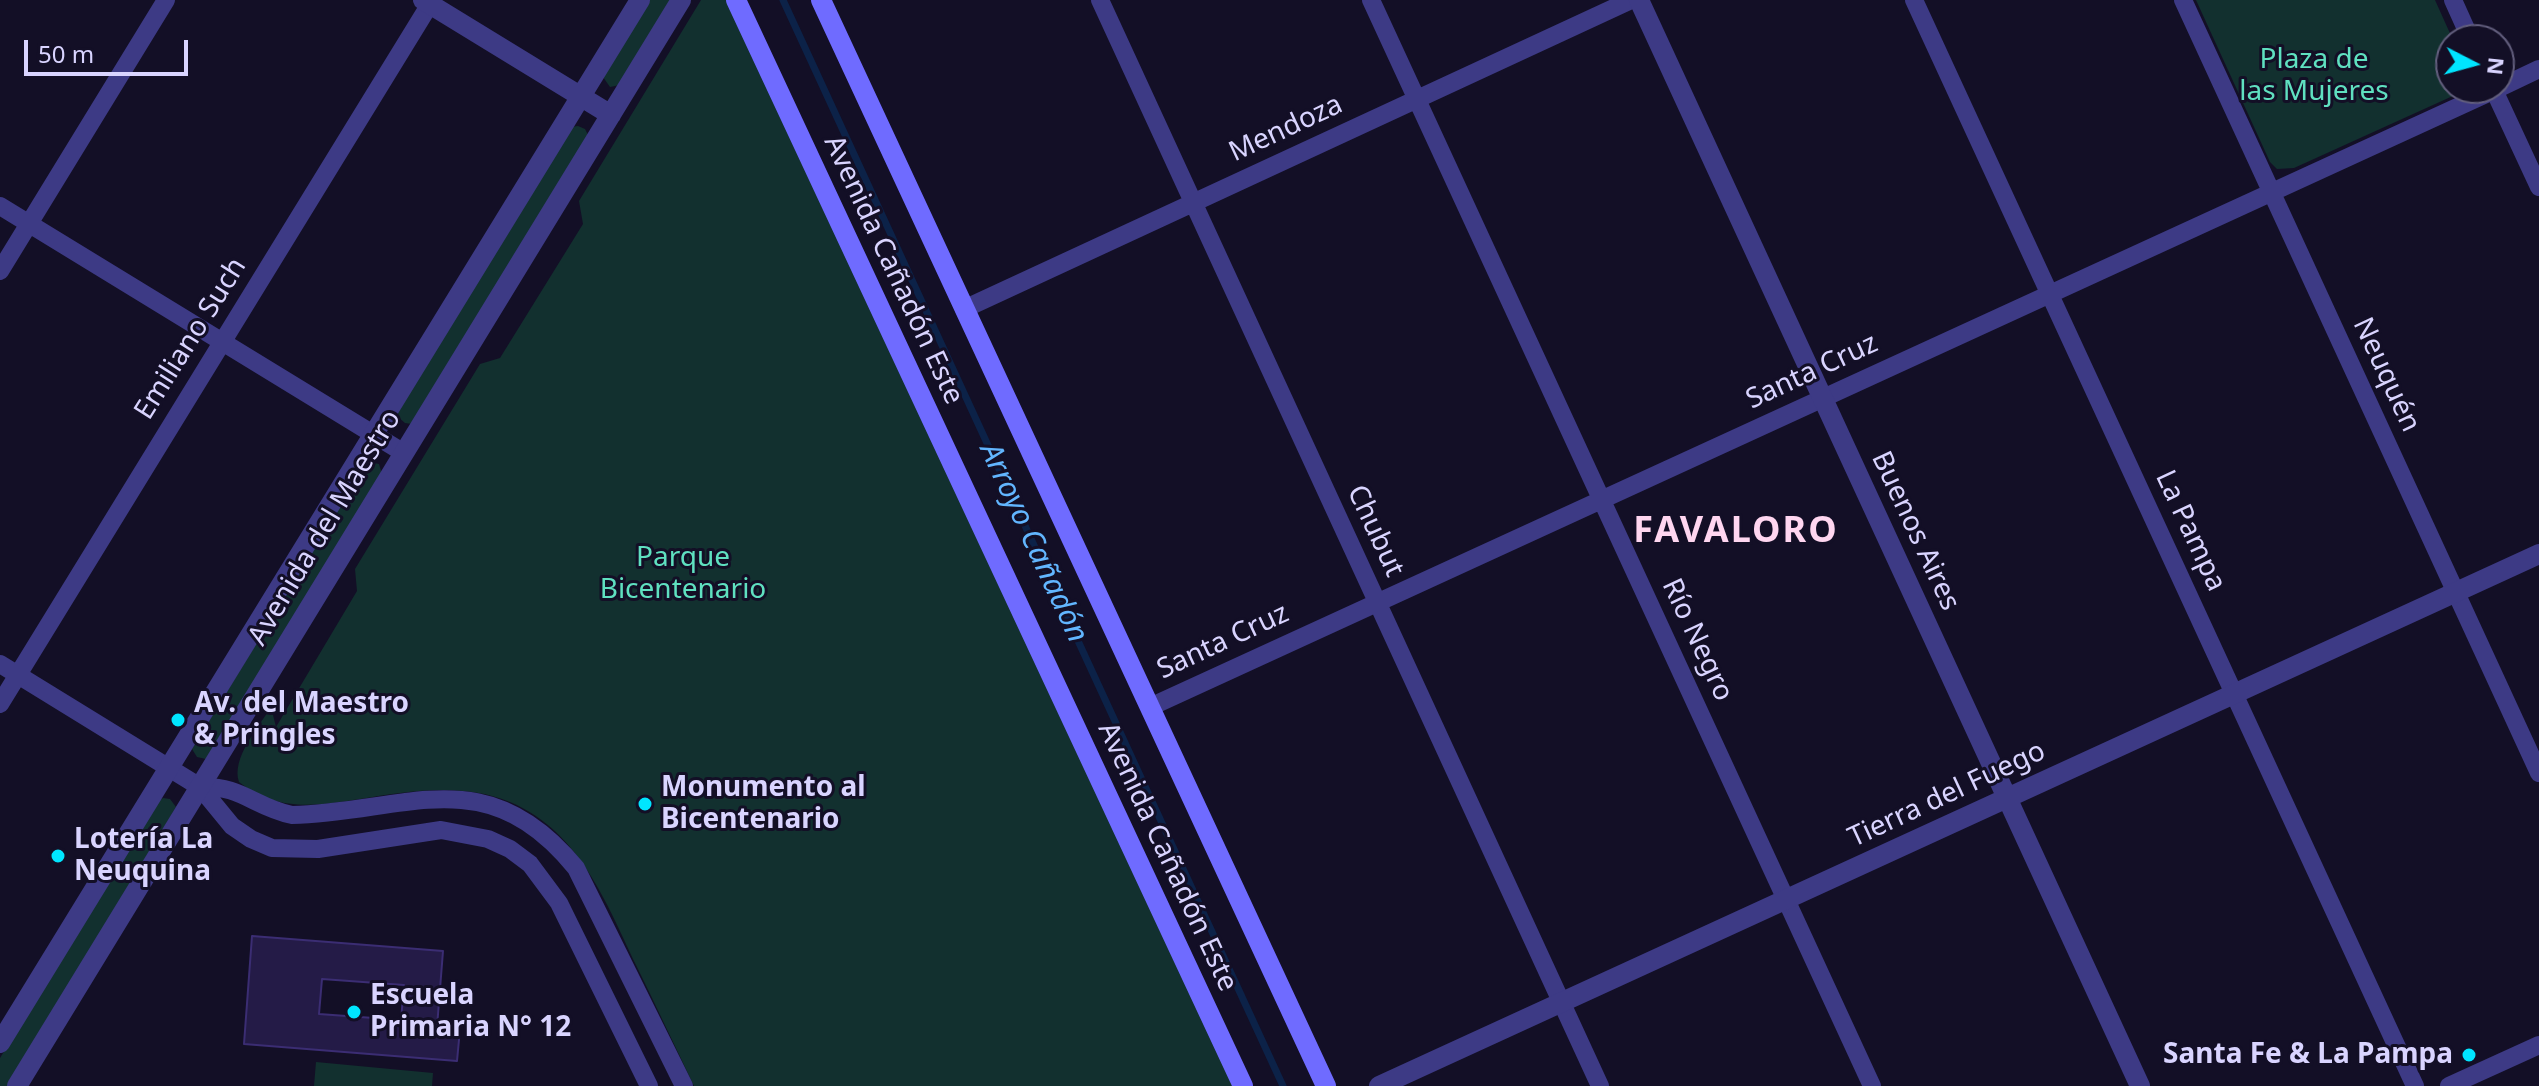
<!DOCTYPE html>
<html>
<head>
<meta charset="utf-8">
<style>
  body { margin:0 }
  #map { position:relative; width:2539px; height:1086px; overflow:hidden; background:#130f26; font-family:"Noto Sans",sans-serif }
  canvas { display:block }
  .north { position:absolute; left:2435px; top:24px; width:80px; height:80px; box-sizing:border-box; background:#130f26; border:2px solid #625e7d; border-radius:50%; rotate:96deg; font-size:22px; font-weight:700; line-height:32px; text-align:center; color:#d9d4ff }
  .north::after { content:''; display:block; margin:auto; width:28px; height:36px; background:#00e5ff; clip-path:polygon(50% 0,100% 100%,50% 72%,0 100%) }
  .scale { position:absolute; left:24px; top:40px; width:164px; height:36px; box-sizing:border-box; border:4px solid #d9d4ff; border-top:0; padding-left:10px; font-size:24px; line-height:28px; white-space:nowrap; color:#d9d4ff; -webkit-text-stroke:6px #130f26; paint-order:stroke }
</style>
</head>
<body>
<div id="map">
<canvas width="2539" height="1086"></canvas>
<div class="north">N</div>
<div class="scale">50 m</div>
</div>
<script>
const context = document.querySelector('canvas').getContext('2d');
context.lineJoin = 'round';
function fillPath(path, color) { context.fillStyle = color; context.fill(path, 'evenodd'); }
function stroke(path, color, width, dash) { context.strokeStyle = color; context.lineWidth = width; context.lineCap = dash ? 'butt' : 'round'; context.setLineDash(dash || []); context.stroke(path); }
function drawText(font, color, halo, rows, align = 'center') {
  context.font = font + ' "Noto Sans",sans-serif'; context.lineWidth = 6; context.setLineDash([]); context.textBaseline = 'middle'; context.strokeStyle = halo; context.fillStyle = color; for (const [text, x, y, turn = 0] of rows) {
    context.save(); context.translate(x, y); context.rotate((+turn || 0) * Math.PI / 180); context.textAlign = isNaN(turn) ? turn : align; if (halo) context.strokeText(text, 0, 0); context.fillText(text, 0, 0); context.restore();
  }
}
const green = new Path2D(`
  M648 0H672L620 85 610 87 603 77Z
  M701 0H727L1234 1086H694C675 1046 656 1006 636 965 606 902 579 831 510 802 463 782 407 791 360 799 315 806 276 812 239 782 231 758 259 727 271 707L276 727 357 591 355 569 480 364 500 358 583 224 579 201Z
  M2196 0H2435L2453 40H2451V88H2463L2455 95 2294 168 2277 169 2270 162Z
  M578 126 585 129 588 135 412 424 405 423 398 417V410L571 127Z
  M369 462 379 464 382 474 206 759 197 757 192 749 366 463Z
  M163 798 170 799 176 807 8 1086H0V1058L157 802Z
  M316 1062 433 1073 432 1086H314Z`);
const stream = new Path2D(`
  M783 0 1283 1086`);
const building = new Path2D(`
  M252 936 443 951 437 1027 460 1029 457 1061 244 1044ZM322 979 404 985 401 1020 319 1014Z`);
const minor = new Path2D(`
  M1100 0 1600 1086
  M1371 0 1872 1086
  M1914 0 2415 1086
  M2183 0 2539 773
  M2453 0 2471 40
  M2493 88 2539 187
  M2499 88 2539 69
  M0 206 404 453
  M0 271 166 0
  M964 309 1631 0
  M0 664 200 787 232 826 251 839 272 848 318 849 441 830 488 839 510 849 530 864 559 903 649 1086
  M0 704 430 4
  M1150 707 2499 88
  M200 787C241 785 254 807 292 815 408 812 486 758 576 868L684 1086
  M2449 1086 2539 1045`);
const tertiary = new Path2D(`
  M423 0 611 115
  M1639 0 2140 1086
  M0 1043 640 0
  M17 1086 681 0
  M1379 1086 2539 554`);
const secondary = new Path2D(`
  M736 0 1243 1086
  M821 0 1326 1086`);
const markers = [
  [178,720,8,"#00e5ff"],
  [645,804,8,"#00e5ff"],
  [58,856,8,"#00e5ff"],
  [354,1012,8,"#00e5ff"],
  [2469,1055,8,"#00e5ff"]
];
const parkNames = [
  ["Plaza de",2314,60],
  ["las Mujeres",2314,92],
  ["Parque",683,558],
  ["Bicentenario",683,590]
];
const streetNames = [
  ["Mendoza",1286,129,-25],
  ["Avenida Cañadón Este",893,270,65],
  ["Emiliano Such",191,339,-58],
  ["Santa Cruz",1812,372,-25],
  ["Neuquén",2386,375,65],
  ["Avenida del Maestro",325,528,-59],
  ["Chubut",1375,531,65],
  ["Buenos Aires",1915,531,65],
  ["La Pampa",2190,531,65],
  ["Río Negro",1697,640,65],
  ["Santa Cruz",1223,642,-25],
  ["Tierra del Fuego",1947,795,-25],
  ["Avenida Cañadón Este",1167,857,65]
];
const poiNames = [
  ["Av. del Maestro",194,704],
  ["& Pringles",194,736],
  ["Monumento al",661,788],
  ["Bicentenario",661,820],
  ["Lotería La",74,840],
  ["Neuquina",74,872],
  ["Escuela",370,996],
  ["Primaria N° 12",370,1028],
  ["Santa Fe & La Pampa",2453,1055,"right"]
];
const waterNames = [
  ["Arroyo Cañadón",1033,543,65]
];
const districtNames = [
  ["FAVALORO",1736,532]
];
fillPath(green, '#12302f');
stroke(stream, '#0c2248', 7);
fillPath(building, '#241b47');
stroke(building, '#3b2d73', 2);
stroke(minor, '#3d3a85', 18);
stroke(tertiary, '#3d3a85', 20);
stroke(secondary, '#6f6bff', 20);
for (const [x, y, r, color] of markers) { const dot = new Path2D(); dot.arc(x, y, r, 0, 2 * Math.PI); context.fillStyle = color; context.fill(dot); stroke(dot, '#130f26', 3); }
drawText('28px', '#5fe0c0', '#130f26', parkNames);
drawText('28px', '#d9d4ff', '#130f26', streetNames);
drawText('bold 28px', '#d9d4ff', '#130f26', poiNames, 'left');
drawText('italic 30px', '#62b6ff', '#130f26', waterNames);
context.letterSpacing = '2px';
drawText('bold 36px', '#ffd6f0', '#130f26', districtNames);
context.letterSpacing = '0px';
</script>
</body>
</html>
